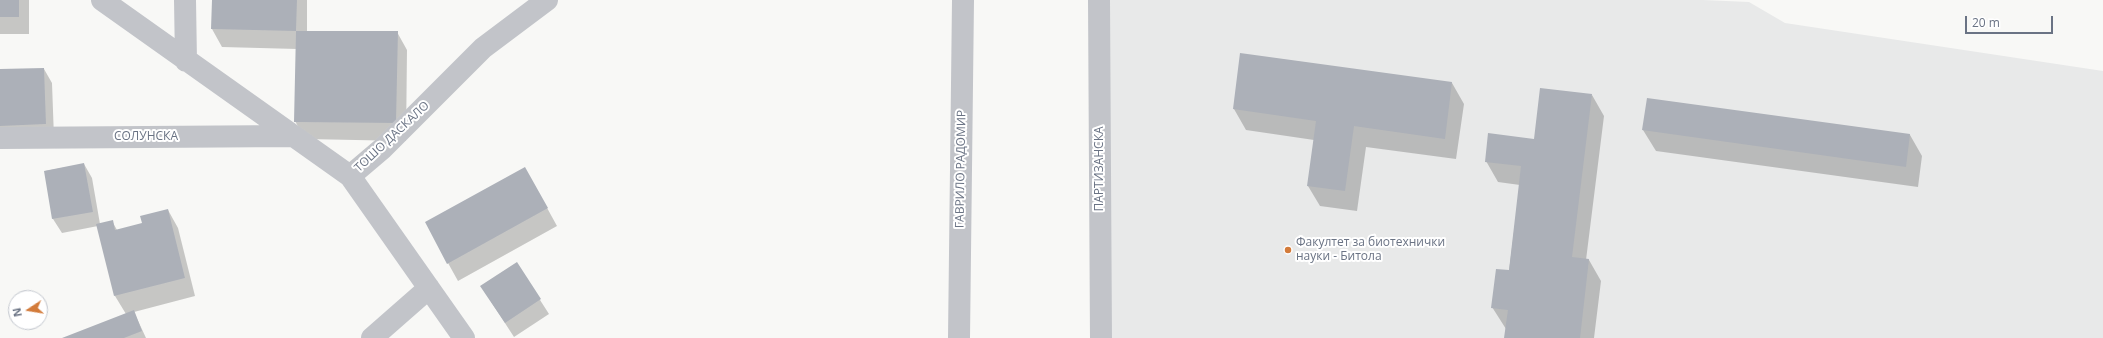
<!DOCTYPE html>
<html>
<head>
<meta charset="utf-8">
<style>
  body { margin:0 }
  #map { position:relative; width:2103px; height:338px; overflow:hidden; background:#f8f8f6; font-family:"Open Sans",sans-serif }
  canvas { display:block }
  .north { position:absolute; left:8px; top:290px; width:40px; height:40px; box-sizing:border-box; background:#fff; border:1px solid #c3c7ce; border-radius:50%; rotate:258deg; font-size:11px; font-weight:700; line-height:16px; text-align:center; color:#6a7384 }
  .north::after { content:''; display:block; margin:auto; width:14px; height:18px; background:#d37b3a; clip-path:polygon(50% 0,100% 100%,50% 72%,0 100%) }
  .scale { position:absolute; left:1965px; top:16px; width:88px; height:18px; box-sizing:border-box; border:2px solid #6a7384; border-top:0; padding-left:5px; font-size:12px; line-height:14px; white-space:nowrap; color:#6a7384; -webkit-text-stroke:3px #fff; paint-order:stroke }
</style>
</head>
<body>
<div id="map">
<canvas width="2103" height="338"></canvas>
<div class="north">N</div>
<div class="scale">20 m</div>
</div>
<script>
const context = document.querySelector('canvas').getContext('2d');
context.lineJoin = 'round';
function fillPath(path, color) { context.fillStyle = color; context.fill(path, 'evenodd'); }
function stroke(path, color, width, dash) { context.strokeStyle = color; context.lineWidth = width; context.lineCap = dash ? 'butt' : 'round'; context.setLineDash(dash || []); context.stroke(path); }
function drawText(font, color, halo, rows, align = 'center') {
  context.font = font + ' "Open Sans",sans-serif'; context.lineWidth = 4; context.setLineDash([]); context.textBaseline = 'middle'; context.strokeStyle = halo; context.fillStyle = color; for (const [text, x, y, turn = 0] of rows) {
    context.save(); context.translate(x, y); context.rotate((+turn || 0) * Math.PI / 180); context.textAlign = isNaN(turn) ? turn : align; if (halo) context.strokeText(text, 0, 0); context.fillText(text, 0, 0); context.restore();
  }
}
const built = new Path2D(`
  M1099 0H1703L1749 2 1785 23 2103 71V338H1101Z`);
const shadow = new Path2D(`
  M0 0H29V34H0Z
  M213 0H307V32H397L407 50 406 141 305 139 295 121 297 49 222 47 212 29Z
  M44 69 52 83 54 138H0V70Z
  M1452 83 1464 104 1456 159 1366 147 1357 211 1320 206 1308 186 1314 140 1246 130 1234 109Z
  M1592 95 1604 116 1586 260H1589L1601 281 1594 338H1505L1506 329 1492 307 1509 271 1520 185 1498 182 1486 161 1535 140Z
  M1648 99 1910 135 1922 156 1918 187 1656 151 1643 130Z
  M84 164 92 178 100 224 112 221 117 230 143 224 168 210 178 228 195 296 134 312 146 338H65L126 314 115 296 98 226 62 233 53 219 45 171Z
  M535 186 557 226 458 281 448 263Z
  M517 264 549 314 514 337 490 300Z`);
const building = new Path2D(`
  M0 0H19V17H0Z
  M212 0H297L296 31 211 29Z
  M296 31H398L396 123 294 122Z
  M1240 53 1452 82 1445 139 1354 126 1345 191 1307 186 1316 121 1233 109Z
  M44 68 46 124 0 126V69Z
  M1540 88 1592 94 1572 257 1589 259 1580 338H1504L1508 310 1491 308 1496 269 1509 270 1521 166 1485 162 1488 133 1534 139Z
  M1647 98 1910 134 1906 167 1642 130Z
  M84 163 93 212 52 219 44 171Z
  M525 167 548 208 447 264 425 222Z
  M168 209 185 278 114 296 96 224 113 220 115 230 142 223 140 216Z
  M517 262 541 299 505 323 480 286Z
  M134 310 142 331 124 338H62Z`);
const minor = new Path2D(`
  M102 0 350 176 464 338
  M185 0 186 61
  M1099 0 1101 338
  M0 138 292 136
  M350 176 383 148 483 48 547 0
  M372 338 429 288
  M959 338 963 0`);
const markers = [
  [1288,250,4,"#d37b3a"]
];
const streetNames = [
  ["СОЛУНСКА",146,137],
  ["ТОШО ДАСКАЛО",392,137,-43],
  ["ГАВРИЛО РАДОМИР",961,169,-89],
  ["ПАРТИЗАНСКА",1100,169,-90]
];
const poiNames = [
  ["Факултет за биотехнички",1296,243],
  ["науки - Битола",1296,257]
];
fillPath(built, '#e8e9e9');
fillPath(shadow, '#0003');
fillPath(building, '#acb0b8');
stroke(minor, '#c2c4c9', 22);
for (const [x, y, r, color] of markers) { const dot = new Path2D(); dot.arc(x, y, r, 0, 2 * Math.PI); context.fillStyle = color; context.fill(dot); stroke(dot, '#fff', 1.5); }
drawText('12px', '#6a7384', '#fff', streetNames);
drawText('12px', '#6a7384', '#fff', poiNames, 'left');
</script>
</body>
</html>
